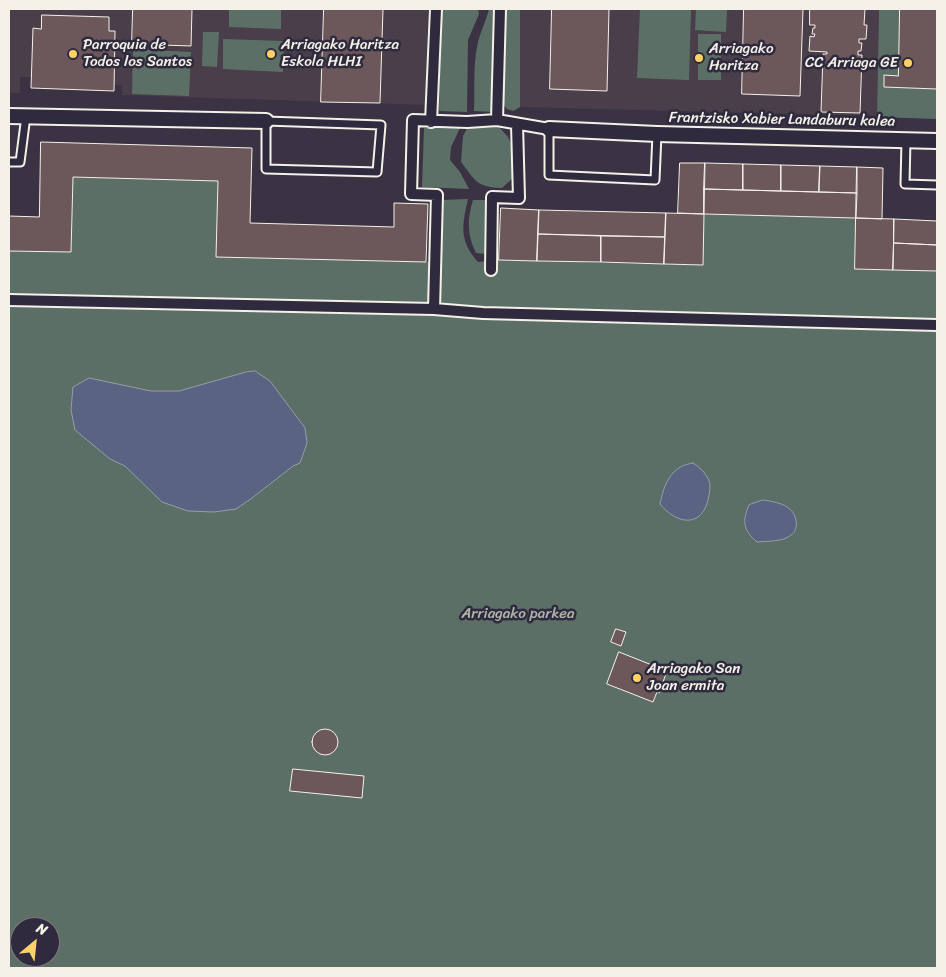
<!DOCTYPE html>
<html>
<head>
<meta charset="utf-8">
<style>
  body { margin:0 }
  #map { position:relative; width:946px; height:977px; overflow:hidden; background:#3b3343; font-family:Sriracha,sans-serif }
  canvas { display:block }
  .frame { position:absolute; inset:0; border:10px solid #f4f1e8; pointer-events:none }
  .north { position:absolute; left:10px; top:917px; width:50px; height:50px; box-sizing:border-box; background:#2f2a3d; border:1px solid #7e7a81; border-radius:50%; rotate:28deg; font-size:14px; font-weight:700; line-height:20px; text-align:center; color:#f4f1e8 }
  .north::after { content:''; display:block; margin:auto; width:18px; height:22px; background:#ffd166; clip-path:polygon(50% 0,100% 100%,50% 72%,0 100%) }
</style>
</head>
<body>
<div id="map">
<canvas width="946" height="977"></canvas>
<div class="frame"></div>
<div class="north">N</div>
</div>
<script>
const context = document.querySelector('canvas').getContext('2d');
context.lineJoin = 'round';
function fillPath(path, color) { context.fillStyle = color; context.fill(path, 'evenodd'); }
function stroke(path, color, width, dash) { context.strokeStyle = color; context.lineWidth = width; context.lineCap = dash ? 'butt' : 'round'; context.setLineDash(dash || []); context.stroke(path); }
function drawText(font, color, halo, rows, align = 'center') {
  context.font = font + ' Sriracha,sans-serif'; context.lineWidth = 5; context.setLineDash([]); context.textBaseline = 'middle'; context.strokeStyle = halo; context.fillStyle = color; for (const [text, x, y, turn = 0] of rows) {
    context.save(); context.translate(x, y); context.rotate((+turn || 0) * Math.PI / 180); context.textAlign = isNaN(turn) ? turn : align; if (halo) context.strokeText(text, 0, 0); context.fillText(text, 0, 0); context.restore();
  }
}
const built = new Path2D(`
  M9 9H428L426 105 122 95V85H114L115 31H109V17L42 15 41 29H33L31 77H20V93H9Z
  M520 9H879L877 116 520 107Z`);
const green = new Path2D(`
  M229 9H281V29L229 27Z
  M441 9H478L479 14 468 40 467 112 439 111Z
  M489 9H496L494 112 474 111C475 90 473 67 477 47 479 34 486 22 489 9Z
  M506 9H520V107L513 111 507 109 503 104Z
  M640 9H691L689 80 637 78Z
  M696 9H727L726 32 695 30Z
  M879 9H937V119L877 117Z
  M203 32H219L217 67 202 66Z
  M698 34H721V80H698Z
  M223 39 284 41 283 72 223 69Z
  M133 49 191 52 189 96 132 94Z
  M469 125 499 127 508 137 516 156 514 177 502 188C476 187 476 181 461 162L463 136Z
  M461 126 451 147 450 160 460 172 469 189 422 187 424 128Z
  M73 177 218 181 217 257 426 262 437 261 441 200 468 199C462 225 459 241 478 262L499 260 702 265 704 214 856 218 855 269 937 271V968H9V251L71 252ZM20 927H50V957H20Z
  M473 200H488L487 254 476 253C467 235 467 219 473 200Z`);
const water = new Path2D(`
  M255 371 270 381 305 428 307 443 300 463 293 466 252 498 236 509 214 512 188 511 162 502 125 466 110 459 75 430 71 410 73 387 89 378 151 391H179L246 372Z
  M693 463C699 467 704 471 707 477 711 482 710 490 709 495 704 528 678 526 660 504 664 484 671 466 693 463Z
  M763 500C777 502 794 505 796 521 797 526 796 532 791 535 783 542 767 541 757 542 743 530 742 521 749 505Z`);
const building = new Path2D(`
  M133 9H192L191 46 132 44Z
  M324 9H383L380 103 321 102Z
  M552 9H609L607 91 550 89Z
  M744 9H803L800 96 742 94Z
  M810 9H865L864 25H867L866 39H859V43H862L861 51H858V55H862L860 113 821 112 823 54H827V52L809 51 810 36 814 37 815 34H812L813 28H815V25H810Z
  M900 9H937V89L884 87V75L898 76Z
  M42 15 109 17V31H115L114 91 31 88 33 28 41 29Z
  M41 142 252 148 250 223 394 227V203L428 204 426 262 216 257 218 181 73 177 71 252 9 251V216L39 217Z
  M680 163H705L704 214 678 213Z
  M705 163 743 164V190L704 189Z
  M743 164 781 165V191L743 190Z
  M781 165 820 166 819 192 781 191Z
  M820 166 857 167V193L819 192Z
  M857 167 883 168 882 219 856 218Z
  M704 189 857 193 856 218 704 214Z
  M501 208 539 210 537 261 499 260Z
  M539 210 666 213 665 237 538 234Z
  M666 213 704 214 703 265 664 264Z
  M856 218 894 219 893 270 855 269Z
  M894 219 937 221V245L894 243Z
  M538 234 601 236V262L537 261Z
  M601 236 665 237 664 264 601 262Z
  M894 243 937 245V271L893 270Z
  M616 629 626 632 621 646 611 642Z
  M619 652 667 671 659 693 657 692 653 702 607 684Z
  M312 742a13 13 0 1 1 26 0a13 13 0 1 1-26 0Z
  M293 769 364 776 362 798 290 791Z`);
const service = new Path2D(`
  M266 121 381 125 377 172 266 169Z
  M549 129V175L655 180 657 134
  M906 140 905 184 937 185
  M9 162H20L26 116`);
const pedestrian = new Path2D(`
  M497 120 500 9
  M431 122 436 9
  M491 270 492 197 519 198 517 124
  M9 300 434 309 483 313 937 325
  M434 309 437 195 411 194 413 120 467 122 497 120 549 129`);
const minor = new Path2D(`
  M9 116 266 121
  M549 129 657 134 937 141`);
const markers = [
  [73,54,5,"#ffd166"],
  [271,54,5,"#ffd166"],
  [699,58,5,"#ffd166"],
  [908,63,5,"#ffd166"],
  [637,678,5,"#ffd166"]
];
const poiNames = [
  ["Parroquia de",83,45],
  ["Todos los Santos",83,62],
  ["Arriagako Haritza",281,45],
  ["Eskola HLHI",281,62],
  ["Arriagako",709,49],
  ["Haritza",709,66],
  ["CC Arriaga GE",898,63,"right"],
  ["Arriagako San",647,669],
  ["Joan ermita",647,686]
];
const streetNames = [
  ["Frantzisko Xabier Landaburu kalea",782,120,1]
];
const parkNames = [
  ["Arriagako parkea",518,614]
];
fillPath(built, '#4a3e4a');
fillPath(green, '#5c6f67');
fillPath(water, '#586481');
stroke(water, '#969caa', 1);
fillPath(building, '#6c575a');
stroke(building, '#f4f1e8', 1);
stroke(service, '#f4f1e8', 11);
stroke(pedestrian, '#f4f1e8', 14);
stroke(minor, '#f4f1e8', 18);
stroke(service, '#2f2a3d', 7);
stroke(pedestrian, '#2f2a3d', 10);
stroke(minor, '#2f2a3d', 14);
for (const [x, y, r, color] of markers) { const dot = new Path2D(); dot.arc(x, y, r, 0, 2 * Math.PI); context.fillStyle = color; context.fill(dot); stroke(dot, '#2f2a3d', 2); }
drawText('15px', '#f4f1e8', '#2f2a3d', poiNames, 'left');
drawText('15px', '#f4f1e8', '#2f2a3d', streetNames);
drawText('15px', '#b0b6ae', '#2f2a3d', parkNames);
</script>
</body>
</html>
